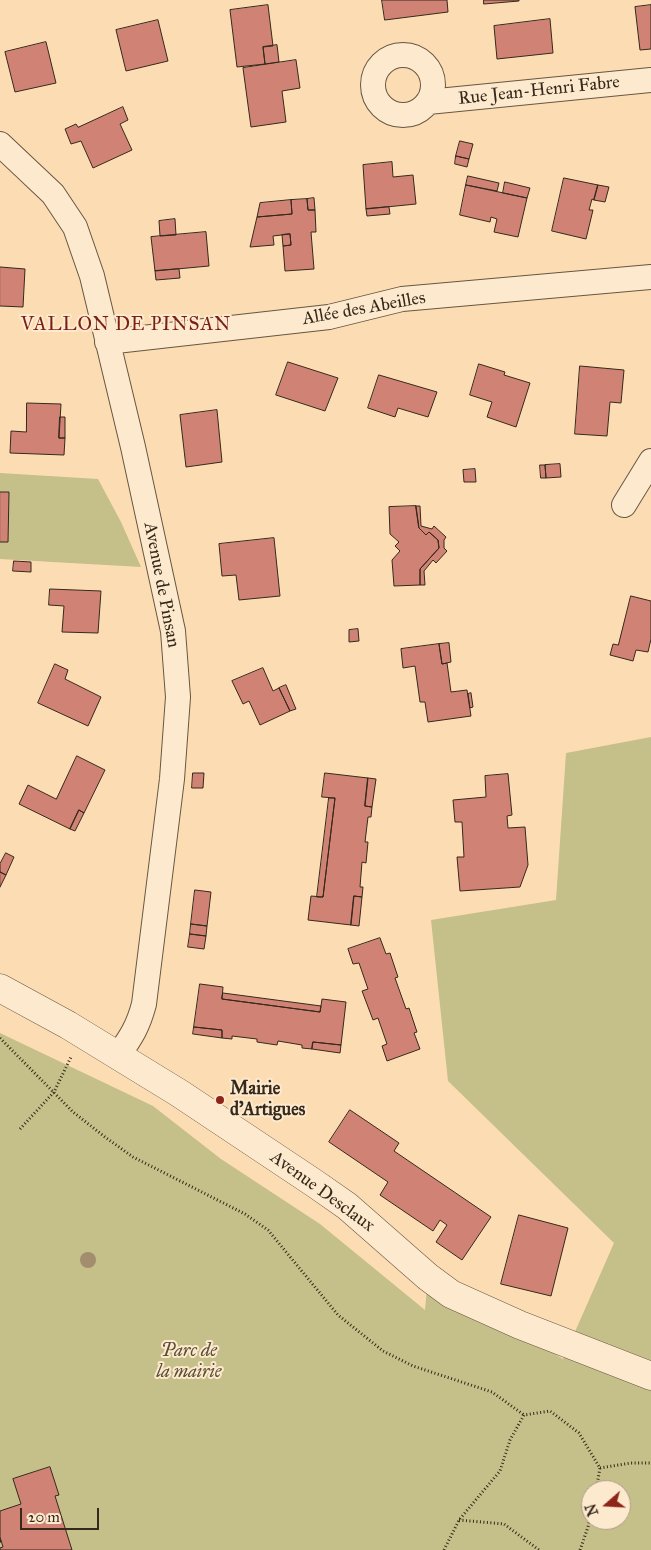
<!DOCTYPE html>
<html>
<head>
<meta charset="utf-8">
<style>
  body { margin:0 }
  #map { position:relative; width:651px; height:1550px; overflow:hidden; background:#fcddb3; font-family:"IM FELL Great Primer",serif }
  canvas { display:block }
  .north { position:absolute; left:581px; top:1480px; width:50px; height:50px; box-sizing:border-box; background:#fde9ce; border:1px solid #ad9c86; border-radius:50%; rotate:251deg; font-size:14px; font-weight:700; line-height:20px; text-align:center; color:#35291b }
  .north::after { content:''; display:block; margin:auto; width:18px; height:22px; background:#8f2418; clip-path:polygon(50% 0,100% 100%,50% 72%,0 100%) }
  .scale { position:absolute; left:20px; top:1508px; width:79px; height:22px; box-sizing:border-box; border:2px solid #35291b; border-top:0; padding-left:6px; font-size:15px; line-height:18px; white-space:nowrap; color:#35291b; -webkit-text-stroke:4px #fde9ce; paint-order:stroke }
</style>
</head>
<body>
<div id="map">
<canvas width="651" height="1550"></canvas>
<div class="north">N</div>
<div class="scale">20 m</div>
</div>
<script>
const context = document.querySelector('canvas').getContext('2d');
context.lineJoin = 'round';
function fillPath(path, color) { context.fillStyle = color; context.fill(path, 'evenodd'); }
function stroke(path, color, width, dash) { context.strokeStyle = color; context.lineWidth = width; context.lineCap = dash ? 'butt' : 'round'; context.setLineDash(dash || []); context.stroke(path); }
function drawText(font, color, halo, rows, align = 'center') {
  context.font = font + ' "IM FELL Great Primer",serif'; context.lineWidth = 4; context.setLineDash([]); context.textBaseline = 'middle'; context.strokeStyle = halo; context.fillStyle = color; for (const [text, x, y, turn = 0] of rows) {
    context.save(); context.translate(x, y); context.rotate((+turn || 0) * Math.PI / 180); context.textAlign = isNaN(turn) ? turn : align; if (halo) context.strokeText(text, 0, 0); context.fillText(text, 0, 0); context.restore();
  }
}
const green = new Path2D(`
  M0 473 98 479 121 522 141 567 0 559Z
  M651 737V1550H0V1033L153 1106 221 1159 320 1224 425 1310 428 1277 563 1359 614 1243 448 1081 431 920 556 900 566 753ZM591 1490H621V1520H591Z`);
const building = new Path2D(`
  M382 0H447L448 12 385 20Z
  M484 0H519V1L484 4Z
  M268 5 273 46 263 47 265 64 237 67 230 10Z
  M651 5V49L640 50 635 7Z
  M550 19 553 53 497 59 494 26Z
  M158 20 168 61 126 71 116 30Z
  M46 42 56 83 15 92 5 52Z
  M277 45 279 62 265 64 263 47Z
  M296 60 300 88 282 91 286 122 251 127 243 68Z
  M123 107 128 120 120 124 132 150 93 168 81 141 71 144 65 129 76 124 78 127Z
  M460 141 473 144 469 159 456 156Z
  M456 156 469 159 467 167 455 164Z
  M392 162 393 177 413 175 416 204 366 209 363 165Z
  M468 176 499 183 497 191 466 185Z
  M564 178 598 185 594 200 592 199 589 210H593L586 239 552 231Z
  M505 182 530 188 527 198 503 193Z
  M466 185 527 198 518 237 494 232 497 219 491 217 490 222 460 215Z
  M598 185 609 187 605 202 594 200Z
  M314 198 315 210H308L307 199Z
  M307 199 308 210H315L316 232H311L314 269 285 271 283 246 291 245 290 234 273 236 274 245 250 247 257 217 292 214 291 200Z
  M291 200 292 214 257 217 260 203Z
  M389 207 390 214 367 216 366 209Z
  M175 219 176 235 160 236 159 221Z
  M206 232 209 266 155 271 151 237Z
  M290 234 291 245 283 246 282 235Z
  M0 267 25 269 23 307 0 306Z
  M179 269 180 278 156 280 155 271Z
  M288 362 338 378 325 411 276 395Z
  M479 364 505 372 504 375 530 383 516 427 487 417 492 402 470 395Z
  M580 366 624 370 621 403 610 402 607 436 575 434Z
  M379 375 437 392 428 417 398 408 395 417 368 408Z
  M27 403 61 404 59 438H65L64 455 10 453 11 431 26 432Z
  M217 410 222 462 186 467 180 415Z
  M60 417H65V438H59Z
  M560 464 561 477 546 478 545 465Z
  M540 465H545L546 478H541Z
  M475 469 476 482H464L463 470Z
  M0 492H9L8 542H0Z
  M416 506 419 528 426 535 429 532 438 540 439 548 420 569V585L394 586 392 560 400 551 395 546 399 542 390 534 389 507Z
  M416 506H420L421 526 432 529 434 526 446 537 444 540V548L447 551 436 563 433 560 424 571 425 585H420V569L439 548 438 540 429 532 426 535 419 528Z
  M274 538 280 596 239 600 236 575 222 576 219 544Z
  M14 561 31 562V572L13 571Z
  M50 589 101 591 98 633 62 632 64 606 49 605Z
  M631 596 651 601V639L648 652 636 650 633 661 610 655 613 644 618 645Z
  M358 629 359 641 349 642V630Z
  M449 643 451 662 442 664 439 644Z
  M439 644 442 664 447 663 451 692 467 690 471 716 428 722 425 702H420L415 666 403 668 401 649Z
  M55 664 68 670 65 679 101 697 88 726 38 703Z
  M263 668 273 691 279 688 290 711 260 725 249 701 243 704 232 681Z
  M286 685 296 709 290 711 279 688Z
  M471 693 473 707 470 708 468 694Z
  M77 756 105 770 84 813 79 810 70 829 19 804 28 785 56 799Z
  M193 773H204L203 788H192Z
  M325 773 368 778 365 806 372 807 371 817H368L365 842H368L366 863 362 862 360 887H363L362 897 354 896 351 925 308 920 311 896 323 897 335 798 322 797Z
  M508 774 512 815 507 816 508 828 525 827 528 865 520 887 460 891 457 857H464L462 822H455L453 800 486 797 485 776Z
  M368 778 376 779 372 807 365 806Z
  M329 798H335L323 897H317Z
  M79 810 84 813 75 831 70 829Z
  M6 853 14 857 6 875 0 872V864Z
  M0 872 6 875 0 887Z
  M195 890 211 892 207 926 191 924Z
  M354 896 362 897 359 926 351 925Z
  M191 924 207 926 206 936 190 934Z
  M190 934 206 936 204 949 188 947Z
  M380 938 386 954 390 953 398 977 395 978 406 1009 409 1008 417 1032 414 1033 420 1049 387 1061 382 1046 387 1044 378 1018 373 1020 362 991 368 989 359 963 353 964 348 949Z
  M200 984 223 987 222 999 320 1012 322 999 346 1002 341 1045 313 1042 312 1049 302 1048V1045L278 1041 277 1045 257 1042V1039L232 1036V1039L222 1038V1030L194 1027Z
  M223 993 321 1006 320 1012 222 999Z
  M194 1027 222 1030V1038L193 1034Z
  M313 1042 341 1045 340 1053 312 1049Z
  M350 1110 399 1143 394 1151 491 1217 462 1260 436 1242 447 1225 440 1220 433 1231 380 1195 388 1182 329 1142Z
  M519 1215 568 1228 551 1296 501 1284Z
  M50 1467 59 1495 55 1496 72 1550H0V1548L3 1547 0 1537V1511L21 1504 13 1479Z`);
const path = new Path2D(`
  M0 1038 73 1112 105 1137 133 1157 245 1214 268 1230 338 1315 383 1351 413 1366 492 1392 524 1415
  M20 1129 54 1092 71 1057
  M600 1468 631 1463H651
  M459 1520 504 1524 539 1550
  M0 1541H1
  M444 1550 459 1520 500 1471 510 1440 524 1415 550 1411 579 1433 600 1468 596 1490
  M580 1550 588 1527 591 1513`);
const minor = new Path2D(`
  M373 85a30 30 0 1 1 60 0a30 30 0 1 1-60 0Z
  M428 102 651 80
  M0 144 53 194 75 227 92 276 133 447 173 631 178 697 172 779 144 1004C138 1027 131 1037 118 1056
  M107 342 329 317 402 299 651 277
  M624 505 651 461`);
const tertiary = new Path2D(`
  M0 988 68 1025 179 1093 314 1183 347 1206 428 1277 451 1294 520 1325 651 1376`);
const trees = [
  [88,1260]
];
const markers = [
  [220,1100,5,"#8f2418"]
];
const streetNames = [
  ["Rue Jean-Henri Fabre",539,91,-6],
  ["Allée des Abeilles",364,309,-10],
  ["Avenue de Pinsan",161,585,79],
  ["Avenue Desclaux",322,1192,36]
];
const poiNames = [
  ["Mairie",230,1090],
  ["d'Artigues",230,1111]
];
const parkNames = [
  ["Parc de",189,1352],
  ["la mairie",189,1373]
];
const neighbourhoodNames = [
  ["VALLON DE PINSAN",126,325]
];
fillPath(green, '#c5bf89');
fillPath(building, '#d08375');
stroke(building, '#35291b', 1);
stroke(minor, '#675641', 26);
stroke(tertiary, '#675641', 29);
stroke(path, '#35291b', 3, [1, 2.5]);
stroke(minor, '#fde9ce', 24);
stroke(tertiary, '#fde9ce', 28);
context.fillStyle = '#a28e6e';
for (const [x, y] of trees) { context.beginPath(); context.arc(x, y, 8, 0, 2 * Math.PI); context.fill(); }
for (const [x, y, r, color] of markers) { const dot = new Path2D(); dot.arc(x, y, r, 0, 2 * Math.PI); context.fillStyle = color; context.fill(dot); stroke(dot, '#fde9ce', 2); }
drawText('18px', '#35291b', '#fde9ce', streetNames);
drawText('bold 18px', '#35291b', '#fde9ce', poiNames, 'left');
drawText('italic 18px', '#594e36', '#fde9ce', parkNames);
context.letterSpacing = '1px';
drawText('19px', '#7a1f14', '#fde9ce', neighbourhoodNames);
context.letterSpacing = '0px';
</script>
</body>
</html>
